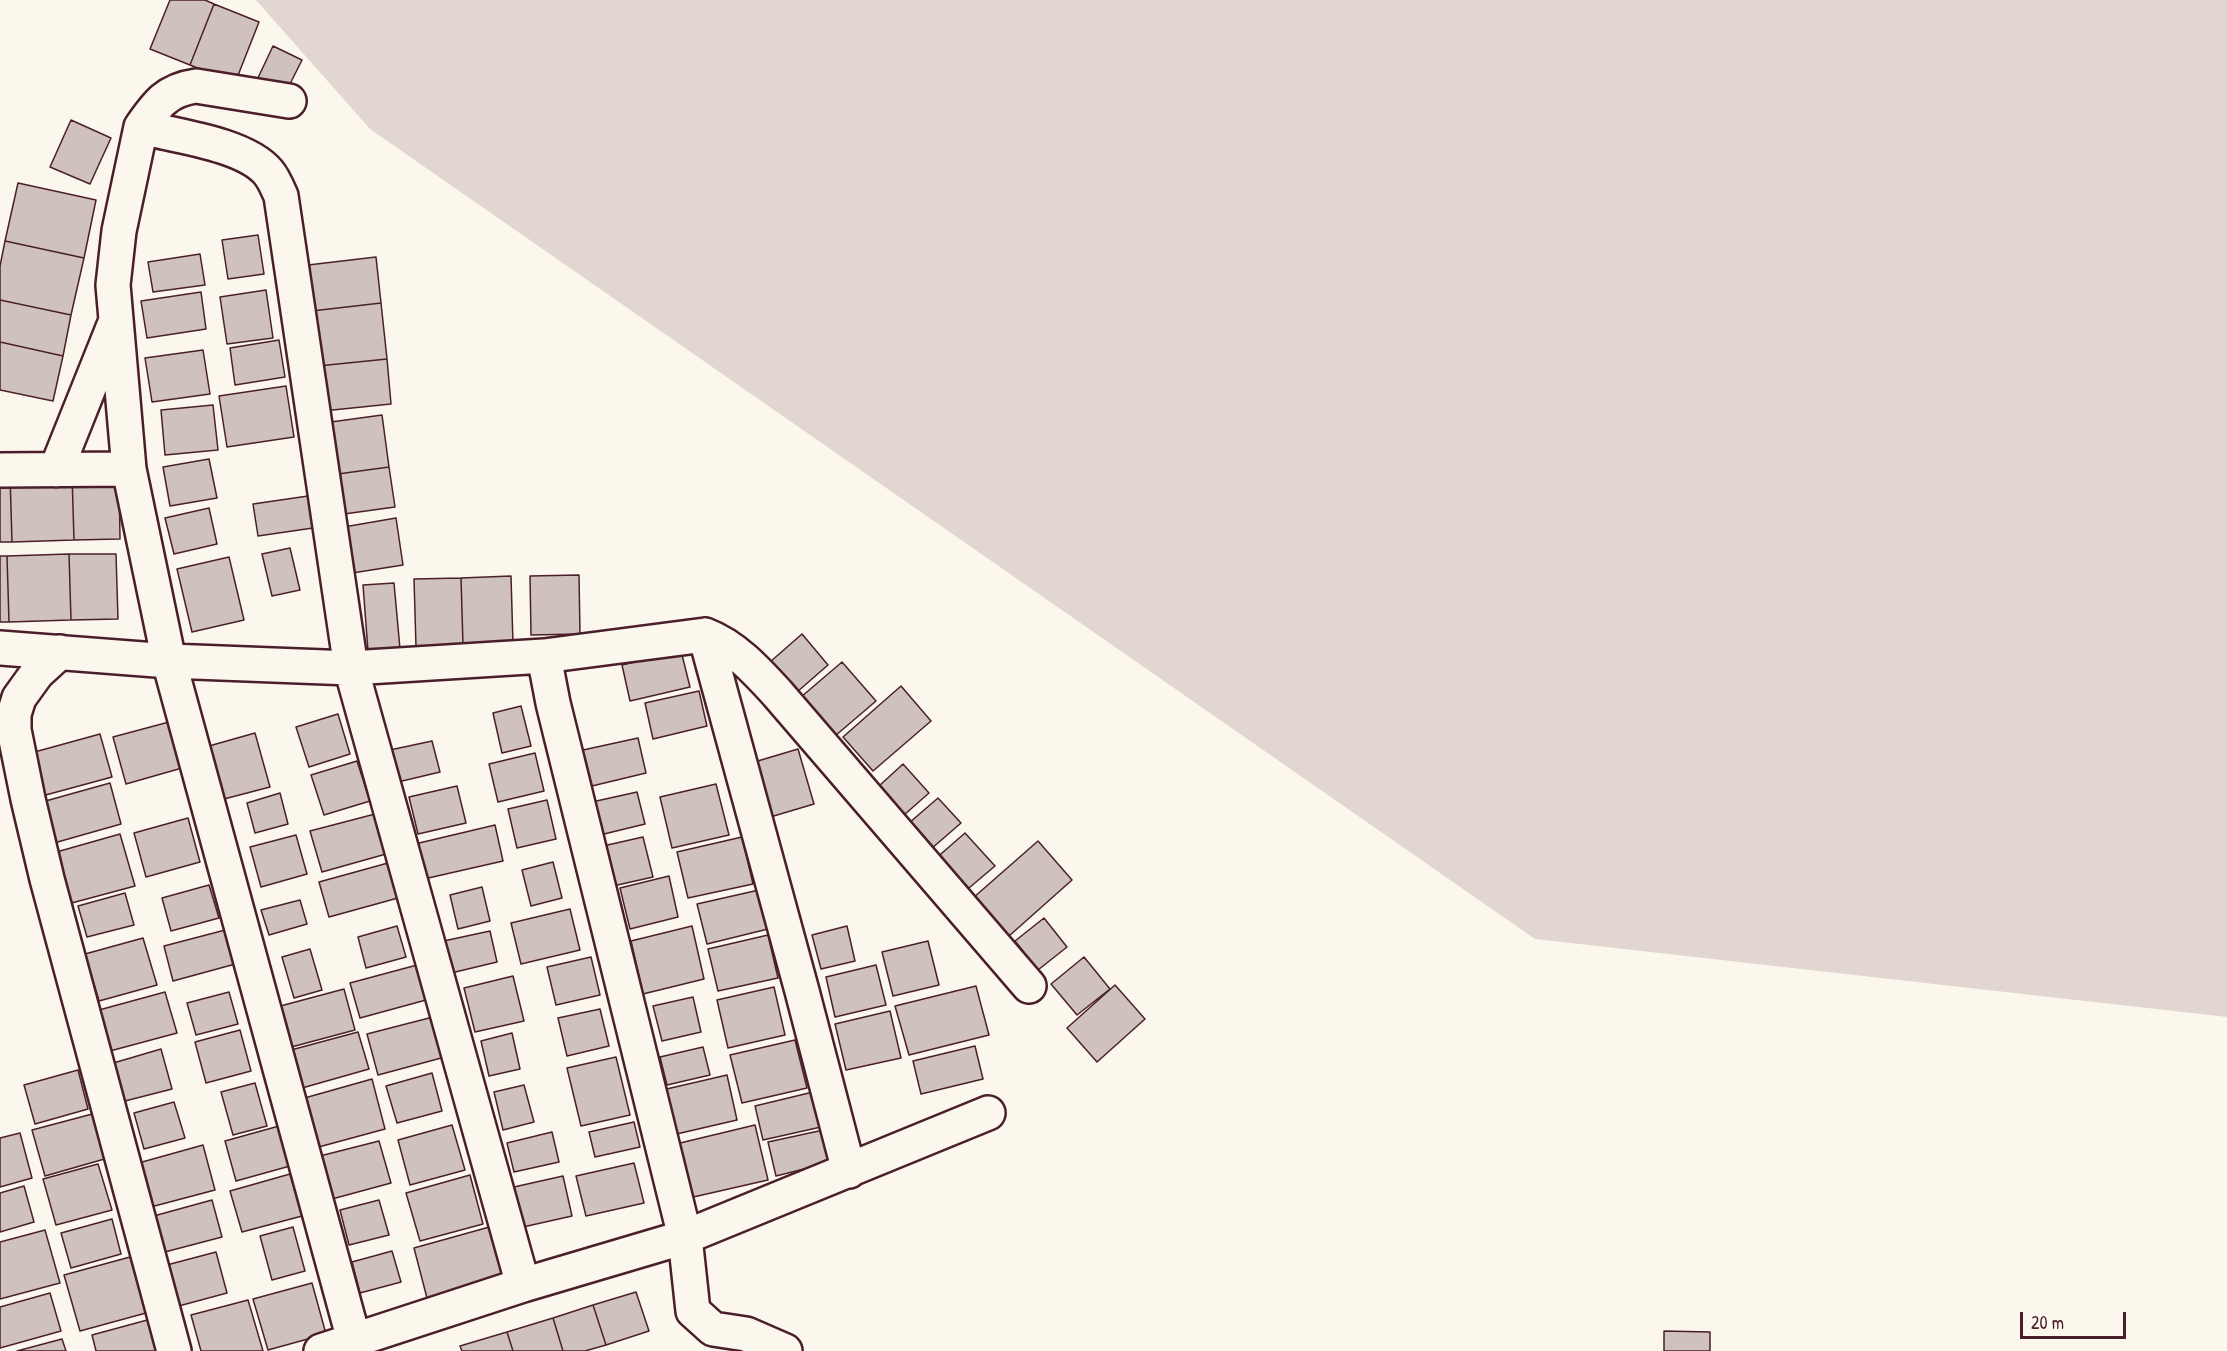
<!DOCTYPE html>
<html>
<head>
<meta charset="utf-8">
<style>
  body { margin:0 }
  #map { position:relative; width:2227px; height:1351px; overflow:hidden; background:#fbf7ec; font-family:"Patrick Hand",sans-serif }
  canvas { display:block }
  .scale { position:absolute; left:2020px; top:1312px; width:106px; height:27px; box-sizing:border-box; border:3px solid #4a1f2b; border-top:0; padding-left:8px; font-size:18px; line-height:21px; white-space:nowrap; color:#4a1f2b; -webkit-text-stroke:4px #fbf7ec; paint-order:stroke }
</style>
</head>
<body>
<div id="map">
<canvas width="2227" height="1351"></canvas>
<div class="scale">20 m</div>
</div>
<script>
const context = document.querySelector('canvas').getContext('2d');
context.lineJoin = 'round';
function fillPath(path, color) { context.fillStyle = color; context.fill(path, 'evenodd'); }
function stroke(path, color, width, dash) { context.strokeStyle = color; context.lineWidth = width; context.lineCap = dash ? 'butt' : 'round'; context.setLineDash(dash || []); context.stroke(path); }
const green = new Path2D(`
  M256 0H2227V1017L1535 939 370 129Z`);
const building = new Path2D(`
  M170 0H205L214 4 190 65 150 49Z
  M214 4 259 22 235 83 190 65Z
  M273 46 302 60 285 94 257 80Z
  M71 120 111 138 90 184 50 167Z
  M18 183 96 200 84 258 5 241Z
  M258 235 264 274 228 279 222 240Z
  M5 241 84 258 71 315 0 300V266Z
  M200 254 205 285 153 292 148 262Z
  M376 257 381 303 312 311 308 265Z
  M266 290 273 338 227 344 220 297Z
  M201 292 206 329 147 338 141 301Z
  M0 300 71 315 63 356 0 342Z
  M381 303 387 359 318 366 312 311Z
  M279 340 285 377 235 385 230 348Z
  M0 342 63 356 53 401 0 390Z
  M203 350 210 394 152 402 145 358Z
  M387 359 391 404 323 411 318 366Z
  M286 386 294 437 227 447 219 396Z
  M213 405 218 450 165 455 161 410Z
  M382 415 389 467 338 474 331 422Z
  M209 459 217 498 170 506 163 467Z
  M389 467 395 507 344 514 338 474Z
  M119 473 120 539 74 540 72 475Z
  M72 475 74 540 12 542 10 476Z
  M10 476 12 542H0V477Z
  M308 496 313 528 258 536 253 504Z
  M209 508 217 544 174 554 165 518Z
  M396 518 403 565 346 574 338 528Z
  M290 548 300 590 272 596 262 554Z
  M69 554H116L118 619 71 620Z
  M69 554 71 620 9 622 7 556Z
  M0 556H7L9 622H0Z
  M229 557 244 620 192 632 177 569Z
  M579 575 580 634 531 635 530 576Z
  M511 576 513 644 463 645 461 578Z
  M461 578 463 645 416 647 414 579Z
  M394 583 400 649 368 651 363 585Z
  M802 634 828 665 789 699 762 669Z
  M681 651 690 687 630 701 622 665Z
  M842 662 876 701 835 736 801 697Z
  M901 686 931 721 873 771 843 737Z
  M699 691 707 726 653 739 645 703Z
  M521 706 531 746 502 753 493 713Z
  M338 714 350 754 309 767 296 727Z
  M169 722 182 768 126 784 113 737Z
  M255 733 270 787 224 799 209 746Z
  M100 734 112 777 42 796 31 753Z
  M638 738 646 773 592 786 583 750Z
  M432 741 440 772 398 782 390 750Z
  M798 749 814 804 767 818 751 763Z
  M535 753 544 791 498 802 489 764Z
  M357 761 370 801 324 815 311 775Z
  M903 764 929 793 904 815 879 786Z
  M110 783 121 824 54 843 42 802Z
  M716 784 729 835 672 848 660 797Z
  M457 786 466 823 418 834 409 797Z
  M637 792 645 824 600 835 592 802Z
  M280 793 288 824 255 833 247 803Z
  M938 798 961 823 931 849 909 823Z
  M547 800 556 839 517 848 508 809Z
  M375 814 386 854 322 872 310 831Z
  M188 818 200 862 146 877 134 833Z
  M495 825 503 861 424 879 415 844Z
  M965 833 995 866 963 893 934 860Z
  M120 834 135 886 68 904 53 853Z
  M296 835 307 874 261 887 250 847Z
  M643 837 653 877 613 886 603 846Z
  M742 837 753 884 688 898 677 852Z
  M1038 841 1072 880 1000 944 965 905Z
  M553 862 562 898 531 906 522 870Z
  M388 863 398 898 329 917 319 882Z
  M669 876 678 917 630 929 620 888Z
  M209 885 219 918 171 931 162 898Z
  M482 887 490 921 458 929 450 895Z
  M759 890 768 929 707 944 697 904Z
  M125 893 134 925 87 937 78 906Z
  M300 900 307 924 269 935 261 910Z
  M570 909 580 950 521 964 511 923Z
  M1044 918 1067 947 1038 970 1015 941Z
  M397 926 406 957 366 968 358 937Z
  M692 926 704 979 643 994 631 941Z
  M847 926 855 961 821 969 812 935Z
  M229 929 239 963 173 981 164 946Z
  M490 931 497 962 447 974 439 942Z
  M768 935 778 978 718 991 708 949Z
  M143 938 157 985 99 1001 85 954Z
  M928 941 939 985 893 996 882 952Z
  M310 949 322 990 294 998 282 957Z
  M591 957 600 995 556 1005 547 967Z
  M1084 957 1110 989 1077 1015 1051 984Z
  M417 965 426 1000 360 1018 350 983Z
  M876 965 886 1005 835 1017 826 977Z
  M513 976 524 1021 475 1032 464 988Z
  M1115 985 1145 1019 1097 1062 1067 1028Z
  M976 986 989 1035 909 1055 895 1006Z
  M774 987 785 1035 728 1048 717 1000Z
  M344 989 355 1030 284 1049 273 1008Z
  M165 992 177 1033 110 1051 99 1010Z
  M229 992 238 1024 196 1035 187 1003Z
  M693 997 701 1032 662 1041 653 1006Z
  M600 1009 609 1046 567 1056 558 1018Z
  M890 1011 901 1058 846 1070 835 1024Z
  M433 1017 445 1057 378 1075 367 1034Z
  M240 1030 251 1071 206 1083 195 1042Z
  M358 1032 369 1069 302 1088 291 1050Z
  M512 1033 520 1069 489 1076 481 1041Z
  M795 1040 807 1088 742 1103 730 1055Z
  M975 1046 983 1079 921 1094 913 1061Z
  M703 1047 710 1075 667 1085 660 1057Z
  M161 1049 172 1089 121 1102 110 1064Z
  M616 1057 630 1115 581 1126 567 1068Z
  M78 1070 88 1109 35 1124 24 1085Z
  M432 1073 442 1111 397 1123 386 1086Z
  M727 1075 737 1120 668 1136 658 1091Z
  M372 1079 385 1129 315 1148 301 1099Z
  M255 1083 267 1126 233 1135 221 1092Z
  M524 1085 534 1122 503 1130 494 1092Z
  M813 1092 821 1127 763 1140 755 1106Z
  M174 1102 185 1138 144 1149 134 1113Z
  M96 1113 108 1158 45 1176 32 1130Z
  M634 1122 640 1147 595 1157 589 1132Z
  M452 1125 465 1170 410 1185 398 1140Z
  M755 1125 768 1180 689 1198 676 1144Z
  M279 1126 290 1166 236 1181 225 1141Z
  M828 1129 836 1161 776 1176 768 1142Z
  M552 1132 559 1162 514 1172 507 1143Z
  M20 1133 32 1178 0 1187V1138Z
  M379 1141 391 1183 332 1199 320 1156Z
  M203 1145 215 1190 147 1208 135 1164Z
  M634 1163 644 1203 586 1216 576 1176Z
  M98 1164 112 1210 56 1225 43 1179Z
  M290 1174 302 1216 242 1232 230 1191Z
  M470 1175 483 1224 420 1241 406 1193Z
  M563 1176 572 1216 523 1227 514 1187Z
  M24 1186 34 1222 0 1232V1193Z
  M212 1200 222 1237 161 1253 150 1217Z
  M379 1200 389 1235 349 1245 340 1210Z
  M112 1219 121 1254 71 1268 61 1233Z
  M493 1226 507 1277 427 1298 414 1248Z
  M293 1227 305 1271 272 1280 260 1236Z
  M45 1230 60 1283 0 1299V1242Z
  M392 1251 401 1282 360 1293 352 1262Z
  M216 1252 227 1293 175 1307 163 1266Z
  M130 1257 146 1313 80 1331 64 1275Z
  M312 1283 326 1334 268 1350 253 1299Z
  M636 1292 649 1331 606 1345 593 1305Z
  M50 1293 61 1331 0 1348V1307Z
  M248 1300 263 1351H201L191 1315Z
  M593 1305 606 1345 585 1351H563L553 1318Z
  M553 1318 563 1351H513L507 1332Z
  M151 1319 159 1351H96L92 1335Z
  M1664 1331 1710 1332V1351H1664Z
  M507 1332 513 1351H462L460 1346Z
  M62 1339 66 1351H17Z`);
const street = new Path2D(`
  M289 101 196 86C167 90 157 104 141 127 176 136 244 144 268 172 274 179 277 187 281 196L351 668 523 1285
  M141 127 119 231 113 285 129 469 169 661 357 1351
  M0 470 129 469
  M56 470 115 323
  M705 635 802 991 849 1171
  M0 648 169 661 351 668 544 656 705 635C734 646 756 670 777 693L1029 986
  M60 652 37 673 19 698 14 714V730L28 799 47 879 174 1351
  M544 656 553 703 685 1237 693 1311 713 1329 746 1334 785 1351
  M321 1351 523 1285 685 1237 988 1113`);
fillPath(green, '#e2d7d0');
fillPath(building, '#cfc2bc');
stroke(building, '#4a1f2b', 1.5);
stroke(street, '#4a1f2b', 38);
stroke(street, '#fbf7ec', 33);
</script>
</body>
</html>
